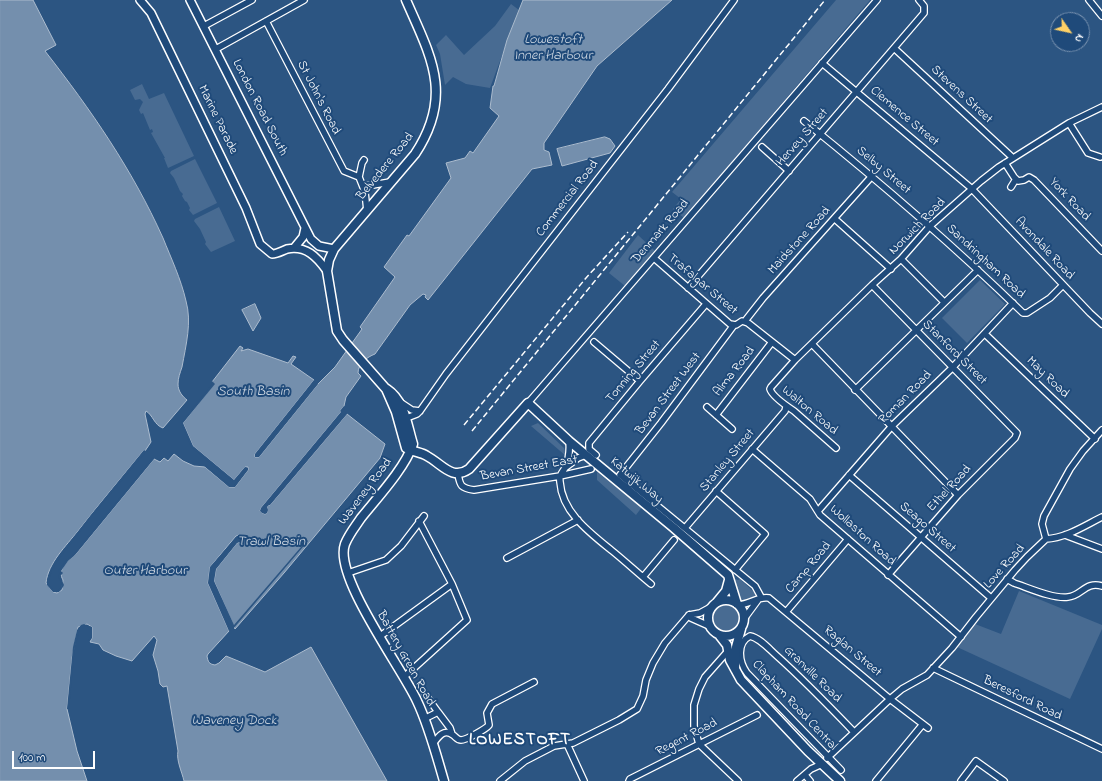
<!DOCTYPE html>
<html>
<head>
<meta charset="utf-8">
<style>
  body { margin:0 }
  #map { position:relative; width:1102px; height:781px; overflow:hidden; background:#2c5582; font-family:"Indie Flower",sans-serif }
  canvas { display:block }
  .north { position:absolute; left:1050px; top:12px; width:40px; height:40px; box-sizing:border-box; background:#1f4a7a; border:1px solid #7992af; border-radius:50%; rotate:124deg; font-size:11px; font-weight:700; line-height:16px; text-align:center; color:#fff }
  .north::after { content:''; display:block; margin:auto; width:14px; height:18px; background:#ffd166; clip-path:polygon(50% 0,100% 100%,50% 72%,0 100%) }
  .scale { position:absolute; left:12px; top:751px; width:83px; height:18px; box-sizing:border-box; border:2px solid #fff; border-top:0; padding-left:5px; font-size:12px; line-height:14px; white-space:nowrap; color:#fff; -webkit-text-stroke:3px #1f4a7a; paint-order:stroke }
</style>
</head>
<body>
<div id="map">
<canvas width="1102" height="781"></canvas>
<div class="north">N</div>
<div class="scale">100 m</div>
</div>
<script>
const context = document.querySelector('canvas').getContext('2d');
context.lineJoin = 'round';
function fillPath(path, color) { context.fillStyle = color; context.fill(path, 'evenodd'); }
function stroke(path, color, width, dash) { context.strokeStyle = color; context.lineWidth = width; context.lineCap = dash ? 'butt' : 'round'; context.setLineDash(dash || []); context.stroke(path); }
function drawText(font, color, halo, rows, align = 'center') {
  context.font = font + ' "Indie Flower",sans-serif'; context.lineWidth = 4; context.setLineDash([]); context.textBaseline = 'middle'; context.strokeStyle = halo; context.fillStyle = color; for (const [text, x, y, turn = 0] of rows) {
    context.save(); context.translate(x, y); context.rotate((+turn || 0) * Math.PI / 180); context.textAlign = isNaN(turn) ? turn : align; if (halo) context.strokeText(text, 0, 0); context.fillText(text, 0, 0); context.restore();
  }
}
const green = new Path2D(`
  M836 0H870L684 218 673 209 681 199 672 192Z
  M511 4 519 10 490 88 466 84 453 77 445 85 440 54 436 45 446 35 464 55 495 26Z
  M142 84 149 99 164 93 194 156 168 168 164 158H165L151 133 153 132 152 129 150 130 143 113 141 114 139 110 143 102 140 99 135 100 130 90Z
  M195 159 217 203 193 215 189 210 190 208 187 202 185 201 182 196 183 194 180 191 174 178 170 173 171 171Z
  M219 207 235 241 211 252 205 244 206 242 200 229 194 221 195 219Z
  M638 235 655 251 625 286 609 273Z
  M980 280 1005 304 967 343 942 318Z
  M538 423 564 448 566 456 531 426Z
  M597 472 642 507 636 515 597 480Z
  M732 578 738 580 740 579 755 593V599L744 601 741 600 738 597Z
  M1019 591 1102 625V629L1070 699 957 647 975 624 1001 634Z
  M710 618a15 15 0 1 1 30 0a15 15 0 1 1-30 0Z`);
const water = new Path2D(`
  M0 0H33L56 45 45 51C91 110 132 169 163 238 171 258 181 279 186 301 192 322 186 345 182 367 180 373 178 378 178 384 178 391 182 396 187 400L163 428C154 425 153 415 146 411L145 414 151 442 145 451 144 450C122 477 99 504 78 531 66 546 48 563 46 583L53 592 57 593 62 590 63 580C57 570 67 561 75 555L154 459 160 462 164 458 168 461 174 454 183 461 194 466 205 467 229 487H235L248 470V467H245L234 480 193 446 183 423 214 384 212 382 240 346 243 348 241 351 248 349 288 363 293 356 296 357 291 364 314 380 255 454V457H259L318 384 335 367 362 329 360 327 395 277 384 267 407 235 409 236 451 178 446 163 465 158 470 151 473 153 499 116 490 108 493 86H494L507 40 523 0H672L597 66 544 143V150L549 152 552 165 532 169 428 300 425 297 426 295 423 294 410 305 375 354C367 357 358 364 358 373L361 376 346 397 344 406 340 411 341 412 261 508 260 511 262 513 265 514 267 513V507L269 505H270L347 414 385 444 380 458 284 573 235 629 214 581 216 569 237 543 242 541 239 535 236 536 210 567 208 583 229 631 208 654 207 656C208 662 209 664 215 665L219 663 226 656 265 672 311 647 387 781H184C182 772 176 760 178 751L167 686 163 687 160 684 158 671 153 655 157 640 154 636 132 661 116 656 103 650 99 644 90 642 92 638V627L87 624 78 627 72 658 67 709 77 751 87 781H0Z
  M605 137 610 139 615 146 610 153 562 166 557 149Z
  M255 304 261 318 253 331 242 310Z`);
const pier = new Path2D(`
  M211 380 215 384 183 423 193 446 234 480 245 467 248 468V470L235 487H229L203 465 206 466 230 485H234L246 469 236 482H233L191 447 181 423 212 384Z
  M314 380 315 381 257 456 316 382 318 384 259 457H255V454Z
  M344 406 345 408 342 413 263 509V512L266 511 265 507 268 503H270L346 412 347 414 270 505H269L267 507 268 510 267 513 265 514 262 513 260 511 261 508 341 412 340 411Z
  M153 441 152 446 147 452 145 453 91 517 60 558 52 570 49 580V585L53 590H58L61 587 62 585 58 576 60 573 58 571 67 559 74 554 153 457 154 459 75 555 68 561 61 571 63 573 60 576 64 585 63 587 59 592H53L47 585V580L51 569 58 557 90 516 144 450 146 451Z
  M239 535 242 538V541L237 543 216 569 214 581 234 625 307 540 308 541 233 629 212 581 214 568 236 541 240 540V538H237L212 568 210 582 231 630 229 631 208 583 210 567 236 537Z
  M84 624 92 627V638L88 643V642L90 637V628L84 626 80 628 75 647 69 709H67L73 647 77 630 81 625Z`);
const minor = new Path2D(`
  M1089 0 1102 16
  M266 21 344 171 359 177
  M204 26 252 0
  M894 48 1013 158
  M216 49 304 0
  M822 63 971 188 1090 313 1102 324
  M804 121C880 182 953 245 1023 313H1027L1050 298 1063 285
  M1069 123 1088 153 1100 157
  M762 147 789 171
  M364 160 362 163 359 177 365 192 367 211
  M1005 163 1014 177 1018 181 1024 180 1029 177 1034 180 1102 251
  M362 184 367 186 390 182
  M1011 187 1016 179
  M835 219 891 269
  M654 258 730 324 736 325 742 321 748 323 795 360
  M901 259 944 302
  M872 285 1017 433 1015 438 958 495 888 575
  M688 288 924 13V6L919 0
  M745 321 763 298 872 176
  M734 325 661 423 620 475 755 586 761 597
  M985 334 1095 439
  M594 342 640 381
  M812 344 958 495
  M855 390 978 270
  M400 402 412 410 420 411
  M528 403 877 0
  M707 407 732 429
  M716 415 772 342
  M404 419 417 414 420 411 446 374 668 89 734 0
  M569 441C570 451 569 459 565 468 562 473 559 475 560 482 562 514 593 535 616 554 628 564 639 574 651 584
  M836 448 794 411C788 407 772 396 770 389L771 387 795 360 872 285 901 259 930 226 981 181 999 167 1069 123 1102 107
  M752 449 810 499 820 515 961 637
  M596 455 589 449V443L640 381 706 304
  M566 467 578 458 586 455
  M458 474C460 486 461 488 474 490L560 476 591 469
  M849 475 991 598
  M716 491 765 534 735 570
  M818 511 892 426 952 368 1013 303
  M685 528 785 411 786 407
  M1065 535 1102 549
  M1046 539 1042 524 1044 516 1070 469 1083 451 1102 430
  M1046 539C1066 538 1084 526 1102 517
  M507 558 578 520
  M348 573 386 560 401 546 424 516
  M643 577 674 540
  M1007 579 1014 583C1029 588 1053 599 1068 597 1082 596 1085 581 1102 586
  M738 605C751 604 758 596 769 598L890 699 928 728
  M786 612 848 539
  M689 615 700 613 711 607
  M689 615 691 618 709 626
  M744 619 758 600
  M379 637 452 584
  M728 651 705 677 699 689 694 705V726L699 744 738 781
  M933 668 1102 749
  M404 677 467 620 452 584 419 521
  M425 694 438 712
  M424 719 438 712 450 728 452 734
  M433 744C438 737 444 728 453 735 456 737 457 740 461 740 466 740 486 729 489 725L487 713 492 704 534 682
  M567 744 584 781
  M827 758 890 699 902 689 927 675 952 648 976 617 1015 570 1027 557 1046 539
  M841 770 747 673C739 662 736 643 750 636 760 638 769 649 777 656 804 680 829 706 854 732
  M805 775 810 781
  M500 781 525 761 554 746 573 743 619 720 637 709 643 696 646 680 653 663 665 643 689 615
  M629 781 630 779 757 715
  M797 781 811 769 822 764
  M876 781 923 724
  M961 781 976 761 1004 781`);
const major = new Path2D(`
  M140 0 151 13 246 208 260 244 272 254C277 254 282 251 287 249 306 245 317 257 327 271
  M190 0 311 239 319 246 334 249
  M294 248 303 237 305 228`);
const highway = new Path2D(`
  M406 0C431 57 454 95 415 154L334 249 329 260 327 271 337 331 343 340 386 389 396 412 406 448C413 452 421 452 427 456 442 464 452 481 469 469L528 403 569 441 674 528 728 575 737 604
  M387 389C405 401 407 425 413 444 405 468 377 498 361 518 355 527 349 534 345 544 333 576 402 668 417 701 429 726 436 754 444 781
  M708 618a18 18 0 1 1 36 0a18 18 0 1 1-36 0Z
  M717 602 726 591 729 580
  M720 636 727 645 730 660 741 680 808 751 840 781
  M735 669 736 647 741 629`);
const rail = new Path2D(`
  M464 425 586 278 628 232
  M472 431 825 0`);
const streetNames = [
  ["Stevens Street",961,95,43],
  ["St John's Road",318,98,63],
  ["London Road South",259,108,63],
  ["Clemence Street",904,117,40],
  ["Marine Parade",217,120,64],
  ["Hervey Street",803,138,-49],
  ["Belvedere Road",386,167,-51],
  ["Selby Street",883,171,40],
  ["Commercial Road",568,199,-52],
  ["York Road",1069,200,47],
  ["Norwich Road",918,227,-45],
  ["Denmark Road",661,232,-49],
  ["Maidstone Road",800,241,-48],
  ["Avondale Road",1044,249,47],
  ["Sandringham Road",985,262,43],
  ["Trafalgar Street",702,285,40],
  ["Stanford Street",954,353,45],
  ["Tonning Street",634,372,-50],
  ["Alma Road",735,372,-52],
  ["May Road",1047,378,44],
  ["Bevan Street West",669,394,-53],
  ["Roman Road",906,398,-45],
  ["Walton Road",809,411,40],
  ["Stanley Street",728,461,-50],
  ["Bevan Street East",529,469,-10],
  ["Katwijk Way",636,481,40],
  ["Ethel Road",950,489,-47],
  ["Waveney Road",366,492,-53],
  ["Seago Street",927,528,41],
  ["Wollaston Road",862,536,42],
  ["Love Road",1005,567,-48],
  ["Camp Road",809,568,-50],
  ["Raglan Street",852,652,40],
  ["Battery Green Road",405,659,61],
  ["Granville Road",812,675,44],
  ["Beresford Road",1022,699,26],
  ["Clapham Road Central",794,706,47],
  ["Regent Road",687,738,-27]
];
const waterNames = [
  ["Lowestoft",553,41],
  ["Inner Harbour",553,57],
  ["South Basin",253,393],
  ["Trawl Basin",271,543],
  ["Outer Harbour",145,572],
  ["Waveney Dock",234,722]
];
const districtNames = [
  ["LOWESTOFT",520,741]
];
fillPath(green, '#486b92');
fillPath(water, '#748fad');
stroke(water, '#acbcce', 1);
fillPath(pier, '#2c5582');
stroke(minor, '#fff', 8);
stroke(major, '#fff', 10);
stroke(highway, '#fff', 11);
stroke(minor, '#1f4a7a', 5.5);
stroke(major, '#1f4a7a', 7);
stroke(highway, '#1f4a7a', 8);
stroke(rail, '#fff', 1.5, [6, 3]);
drawText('13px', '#fff', '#1f4a7a', streetNames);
drawText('italic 14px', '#d5dde6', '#1f4a7a', waterNames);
context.letterSpacing = '1px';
drawText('bold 17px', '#fff', '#1f4a7a', districtNames);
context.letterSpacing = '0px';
</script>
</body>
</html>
